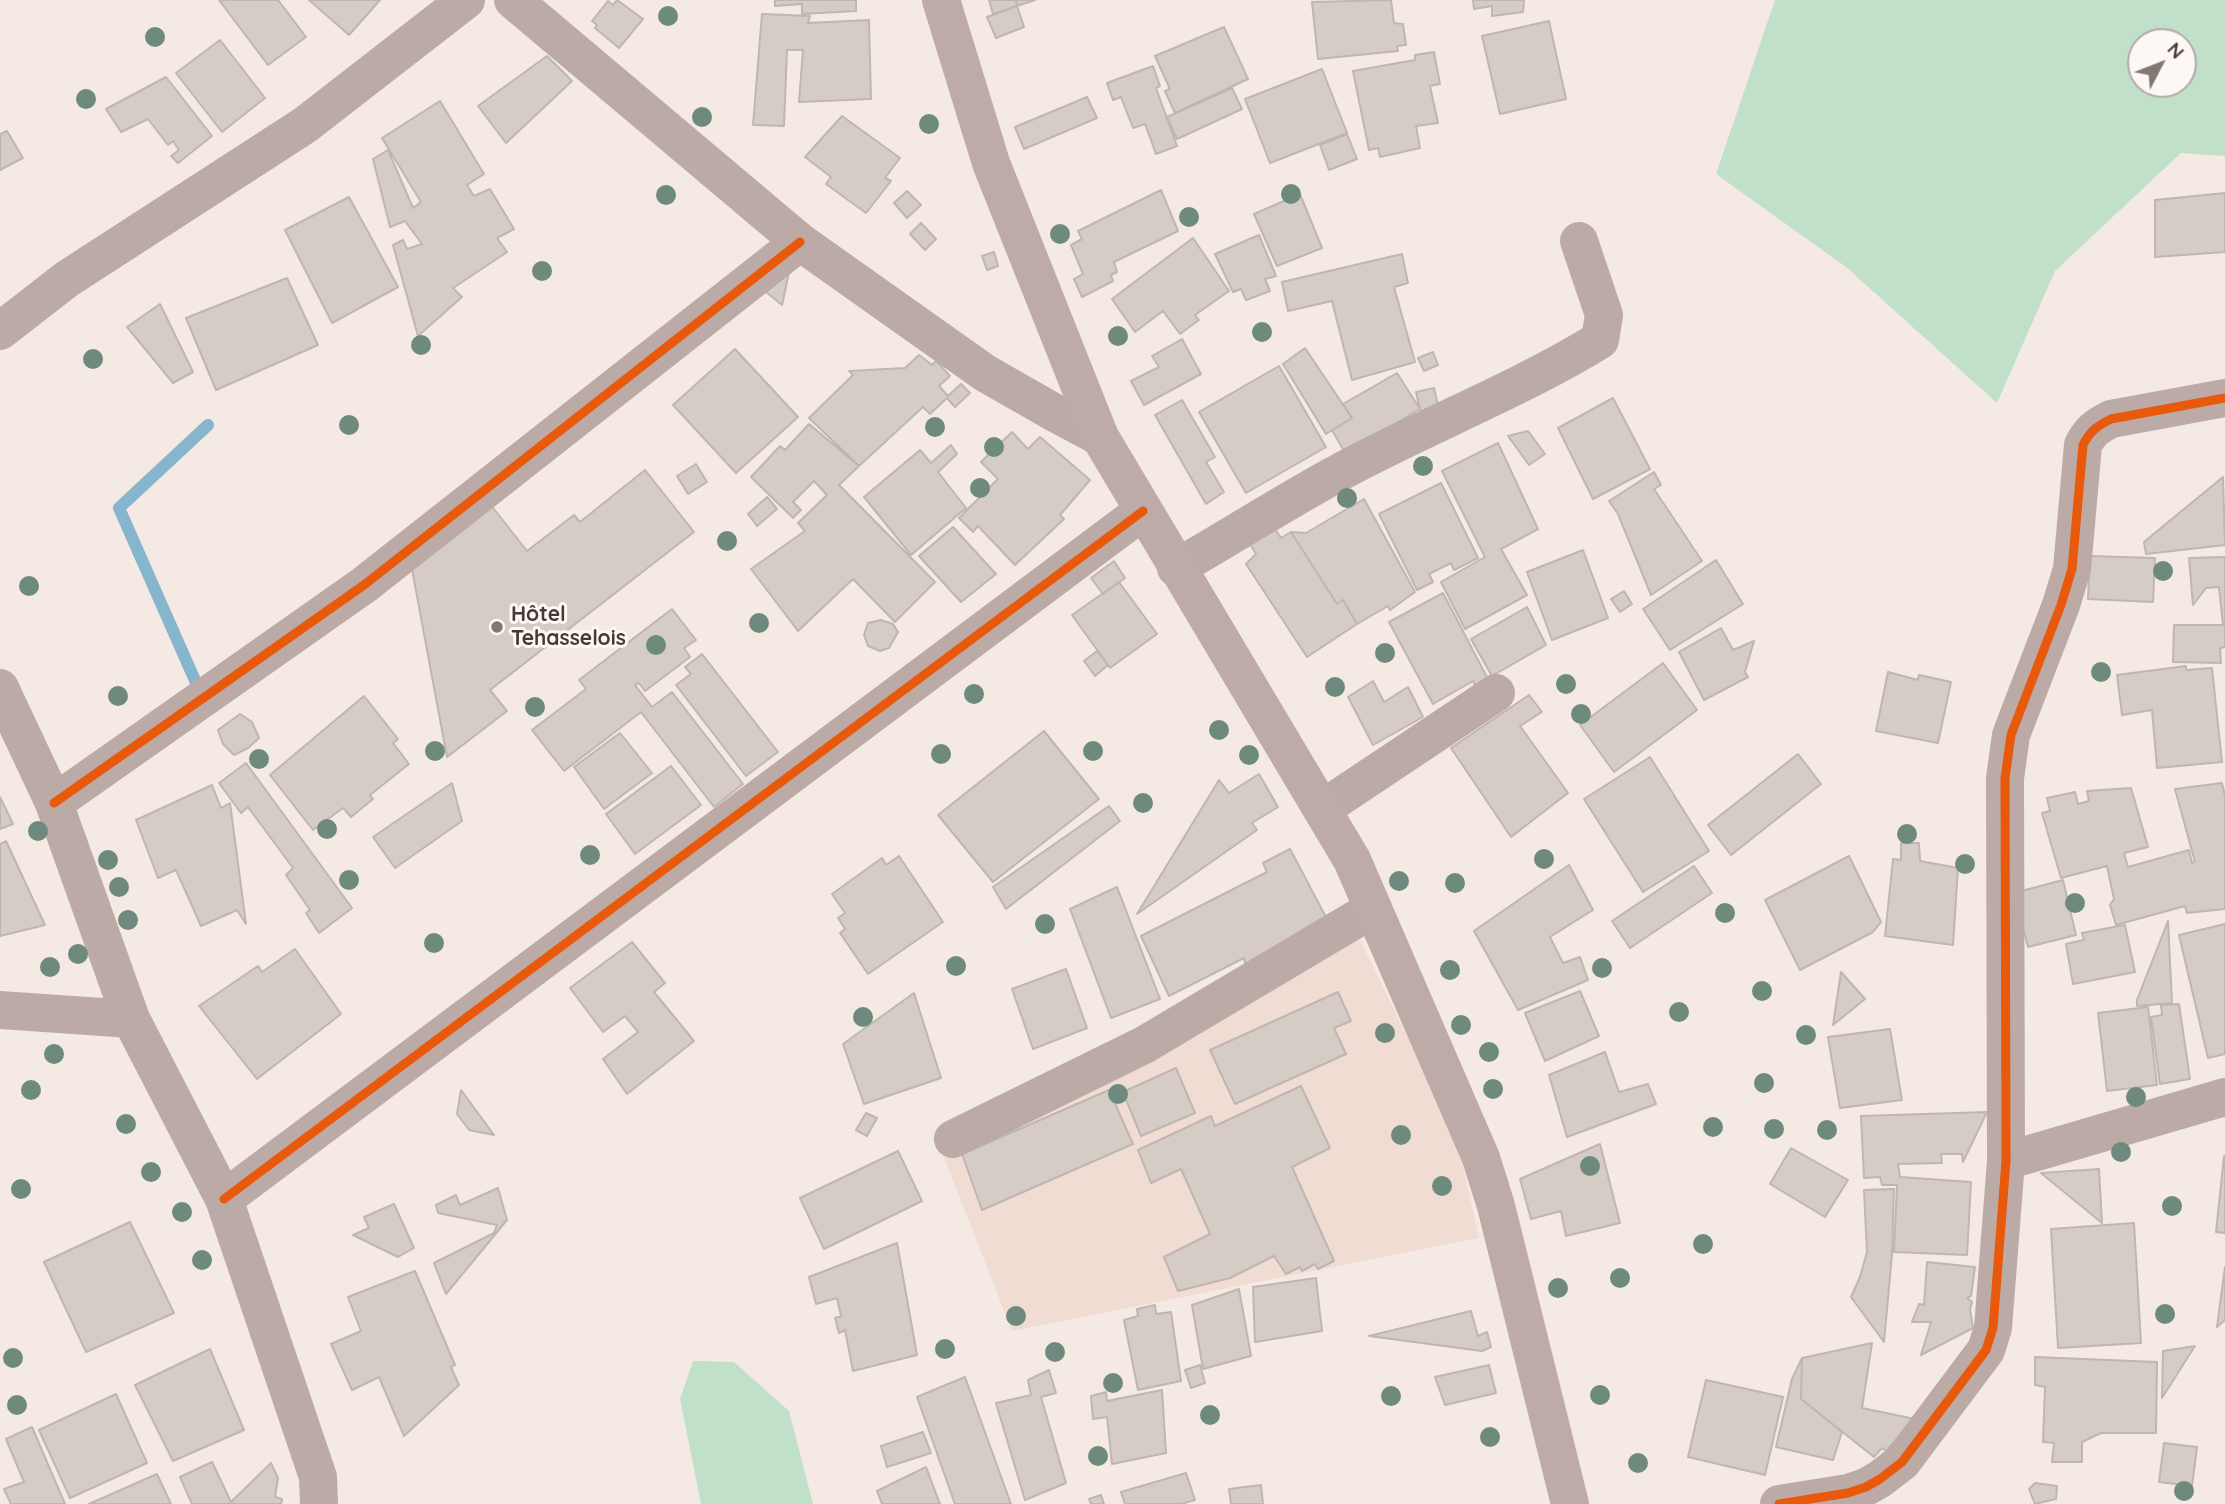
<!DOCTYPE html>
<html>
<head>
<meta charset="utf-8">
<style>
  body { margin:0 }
  #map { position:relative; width:2225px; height:1504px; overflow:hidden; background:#f5e9e4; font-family:Quicksand,sans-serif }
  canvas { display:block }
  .north { position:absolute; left:2127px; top:28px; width:70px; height:70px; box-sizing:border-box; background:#fdf7f5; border:2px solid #b3aba8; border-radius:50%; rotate:48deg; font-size:19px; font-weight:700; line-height:28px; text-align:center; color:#453a35 }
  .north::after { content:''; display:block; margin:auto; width:24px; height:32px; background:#837772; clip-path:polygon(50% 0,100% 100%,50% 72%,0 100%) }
</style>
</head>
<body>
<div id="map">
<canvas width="2225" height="1504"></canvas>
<div class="north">N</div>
</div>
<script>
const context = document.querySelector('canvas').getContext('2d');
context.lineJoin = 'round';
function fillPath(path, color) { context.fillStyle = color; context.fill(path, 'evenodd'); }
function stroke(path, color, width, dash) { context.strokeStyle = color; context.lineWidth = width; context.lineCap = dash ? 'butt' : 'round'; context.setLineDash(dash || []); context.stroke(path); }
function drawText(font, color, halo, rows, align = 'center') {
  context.font = font + ' Quicksand,sans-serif'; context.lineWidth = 6; context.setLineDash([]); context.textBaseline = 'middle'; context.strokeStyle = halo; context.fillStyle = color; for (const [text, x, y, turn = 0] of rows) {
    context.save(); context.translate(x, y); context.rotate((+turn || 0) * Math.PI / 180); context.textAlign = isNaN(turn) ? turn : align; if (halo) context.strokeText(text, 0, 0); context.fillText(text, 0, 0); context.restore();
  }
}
const built = new Path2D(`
  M1357 934 1424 1070 1462 1162 1479 1238 1012 1331 940 1147Z`);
const green = new Path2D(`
  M1775 0H2225V156L2181 153 2055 271 1997 403 1846 267 1716 174ZM2183 42V84H2141V42Z
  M693 1361 734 1362 789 1411 813 1504H701L680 1399Z`);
const stream = new Path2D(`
  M197 685 119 508 208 425`);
const building = new Path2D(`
  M219 0H278L306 37 268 65Z
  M309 0H380L349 35Z
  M617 0 643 19 619 48 595 28 597 25 592 21 608 1 613 5Z
  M775 0H856V11L802 14V4L775 6Z
  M989 0H1016L1017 6 993 14Z
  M1016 0H1035L1017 6Z
  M1391 0 1394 23 1403 24 1406 45 1397 46 1398 51 1318 59 1312 2Z
  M1473 0H1524L1523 12 1492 16V6L1474 9Z
  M1017 6 1024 27 996 38 987 17Z
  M762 14 810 16 808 23 869 20 871 99 799 102 803 50H787L784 126 753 125Z
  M1549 21 1566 99 1500 114 1482 36Z
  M1224 27 1248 79 1175 113 1165 91 1170 89 1155 56Z
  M220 40 265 98 222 132 176 73Z
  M1434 52 1440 84 1430 86 1438 123 1416 126 1420 148 1380 157 1378 148 1369 150 1353 71 1415 60V55Z
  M547 56 572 81 506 143 478 106Z
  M1153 66 1160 86 1156 88 1177 146 1156 154 1145 124 1133 128 1121 97 1113 100 1107 83Z
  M1322 69 1347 133 1270 163 1245 99Z
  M166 77 212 136 178 163 171 156 179 150 173 141 168 145 148 119 121 132 106 109Z
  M1232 88 1242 109 1177 139 1167 117Z
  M1087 97 1097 118 1024 149 1015 127Z
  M440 101 484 174 467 185 474 196 490 189 514 229 497 238 507 252 453 288 462 297 418 336 393 245 403 240 407 249 422 244 405 221 390 227 373 159 388 150 413 208 421 202 382 138Z
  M842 116 900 158 885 178 891 181 866 213 826 184 831 177 805 157Z
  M7 131 23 158 0 170V134Z
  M1347 134 1357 159 1329 170 1320 145Z
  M1161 190 1178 231 1114 262 1117 272 1111 275 1113 281 1082 297 1074 279 1083 274 1071 245 1082 239 1078 231Z
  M907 191 921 205 907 218 894 203Z
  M2225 193V252L2155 257V200Z
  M1300 194 1322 248 1277 266 1254 214Z
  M349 197 398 287 332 323 285 230Z
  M921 223 936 239 925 250 910 234Z
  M1259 235 1276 276 1265 279 1270 291 1246 300 1241 289 1233 292 1215 254Z
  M1193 238 1229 291 1195 315 1199 320 1180 334 1163 311 1135 332 1112 299Z
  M994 252 998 266 987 270 982 256Z
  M1402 254 1408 283 1394 287 1415 362 1352 380 1332 301 1288 311 1282 282Z
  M789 272 782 305 766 292Z
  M287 278 318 345 216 390 186 318Z
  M160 304 193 372 173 383 127 327Z
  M1182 339 1201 374 1144 405 1131 381 1159 367 1152 356Z
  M1305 348 1352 418 1326 434 1283 364Z
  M735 349 798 417 736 473 673 405Z
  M1433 352 1438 365 1424 371 1418 358Z
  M919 355 932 365 936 361 950 376 939 386 948 396 961 384 970 393 955 407 947 398 930 414 923 407 859 466 809 418 853 375 849 371 905 368Z
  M1279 366 1326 447 1246 493 1199 412Z
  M1397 373 1420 409 1345 453 1332 430 1352 418 1343 404Z
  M1434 388 1439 410 1421 414 1416 392Z
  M1613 398 1650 469 1593 499 1558 428Z
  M1182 400 1215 457 1206 462 1224 492 1206 504 1155 415Z
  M809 424 859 466 839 485 935 582 895 622 853 579 798 631 751 569 805 531 798 523 827 495 814 481 793 502 801 510 793 518 751 477 780 446 785 450Z
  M1528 431 1545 454 1529 465 1508 436Z
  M1012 432 1028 449 1040 437 1090 480 1060 515 1064 519 1015 565 978 526 973 532 959 518 998 479 981 462Z
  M1498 443 1538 529 1501 549 1527 595 1465 629 1441 582 1485 557 1442 471Z
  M951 445 957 454 938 472 966 508 911 555 864 497 920 450 931 463Z
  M696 464 707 482 688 494 677 476Z
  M645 470 694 532 490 690 507 711 447 757 411 564 490 504 527 551 574 515 580 522Z
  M1654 472 1661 485 1654 489 1702 561 1651 595 1618 514 1609 501Z
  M2223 477 2225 545 2146 554 2144 542Z
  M1441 483 1478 558 1454 570 1451 563 1429 574 1433 582 1417 590 1379 514Z
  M767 497 777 509 757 526 748 514Z
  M1364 499 1415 592 1390 610 1388 606 1357 624 1343 600 1337 604 1291 532 1306 533Z
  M953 527 996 574 961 602 919 556Z
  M1274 527 1281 538 1291 532 1337 604 1343 600 1357 624 1307 657 1246 564 1256 554 1250 544Z
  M1583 550 1608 618 1552 640 1527 572Z
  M2090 556 2155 558 2153 602 2088 599Z
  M2225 557V647L2220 648 2221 663 2173 662 2174 625H2223L2219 587 2206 588 2193 605 2189 558Z
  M1716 560 1743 604 1670 650 1643 609Z
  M1114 561 1125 578 1103 594 1091 578Z
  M1119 582 1157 634 1110 668 1072 615Z
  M1624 591 1632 604 1620 612 1611 599Z
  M1443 593 1490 683 1478 691 1473 681 1433 704 1389 622Z
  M1527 607 1546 645 1492 676 1471 639Z
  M672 609 696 640 684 648 690 657 645 691 639 683 635 685 652 707 672 692 743 784 714 807 641 712 564 771 532 730 586 689 579 680Z
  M881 620 893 624 898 632 889 648 880 651 868 646 864 635 868 623Z
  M1721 628 1733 650 1754 641 1745 672 1748 677 1704 700 1679 652Z
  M1097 651 1108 665 1095 676 1084 661Z
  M702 654 778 752 746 776 676 685 691 674 685 667Z
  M1663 663 1697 710 1614 772 1580 725Z
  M2186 666V670L2212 668 2222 762 2157 768 2152 710 2122 715 2117 675Z
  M1888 672 1918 680 1919 675 1951 682 1938 743 1876 731Z
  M1373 681 1384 702 1408 687 1423 717 1373 745 1348 697Z
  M1529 695 1542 712 1520 726 1568 793 1511 837 1451 748Z
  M364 696 398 739 393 743 409 764 370 795 373 799 351 817 343 808 313 830 270 775Z
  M240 714 252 722 259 738 248 748 234 755 223 744 218 730Z
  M1044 731 1099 799 993 882 938 815Z
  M620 733 652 773 604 809 574 767Z
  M1798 754 1821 784 1731 855 1708 825Z
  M1650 757 1709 851 1643 892 1584 799Z
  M246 763 352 908 319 933 306 913 310 910 286 875 293 868 248 807 241 813 219 783Z
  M671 766 701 805 635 854 606 814Z
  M1259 774 1278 807 1252 823 1257 830 1137 914 1219 780 1229 793Z
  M452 783 462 821 395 868 373 837Z
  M2222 783 2225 796V909L2187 913 2185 906 2116 925 2110 905 2114 899 2107 866 2061 878 2042 813 2050 811 2047 798 2075 792 2078 804 2089 801 2087 791 2131 788 2148 847 2124 853 2128 867 2189 850 2192 863 2195 862 2175 789Z
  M212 785 221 808 230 803 246 924 237 910 201 926 176 870 158 878 136 820Z
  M0 797 13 824 0 829Z
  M1109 806 1120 821 1006 909 993 887Z
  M6 841 45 925 0 936V844Z
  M1901 843H1919L1920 861 1958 868 1953 945 1885 936 1893 859 1901 860Z
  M1290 849 1328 921 1246 968 1244 958 1169 996 1141 936 1267 872 1263 863Z
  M899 856 943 922 868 974 840 933 845 929 838 918 845 913 832 894 882 858 886 865Z
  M1849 856 1881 922 1873 932 1800 970 1765 900Z
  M1569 865 1593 910 1550 937 1563 963 1580 957 1588 980 1518 1010 1474 931Z
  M1694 866 1712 893 1630 948 1612 921Z
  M2063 880 2076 935 2028 947 2014 893Z
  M1117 887 1160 999 1111 1018 1070 909Z
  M2168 921 2172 1003 2137 1006V1000Z
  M2225 924V1054L2208 1058 2179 935Z
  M2125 925 2135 972 2073 984 2066 944 2084 940 2082 933Z
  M632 942 665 983 654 992 694 1041 627 1094 603 1059 638 1032 625 1016 603 1032 570 988Z
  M295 949 341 1014 257 1079 199 1006 258 966 262 972Z
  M1066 969 1087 1028 1033 1049 1012 989Z
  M1841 972 1865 999 1833 1025Z
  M1580 991 1599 1036 1545 1061 1525 1013Z
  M1338 992 1351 1021 1334 1028 1346 1054 1235 1104 1210 1050Z
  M914 993 941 1078 864 1104 843 1044Z
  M2179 1004 2190 1079 2160 1084 2151 1017 2162 1015 2161 1005Z
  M2148 1007 2157 1085 2107 1091 2098 1013Z
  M1890 1029 1902 1100 1840 1108 1828 1037Z
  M1605 1052 1619 1092 1648 1084 1656 1104 1567 1137 1549 1075Z
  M1176 1068 1195 1113 1141 1136 1123 1092Z
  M1301 1086 1330 1148 1292 1167 1334 1261 1318 1269 1315 1264 1302 1271 1300 1267 1286 1274 1274 1256 1230 1278 1178 1291 1164 1257 1210 1234 1181 1169 1151 1183 1138 1150 1211 1116 1215 1126Z
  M461 1090 494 1135 469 1130 457 1114Z
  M1109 1090 1133 1144 982 1210 962 1154Z
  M1987 1112 1963 1162 1962 1154H1941L1942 1163 1898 1164 1900 1177 1971 1182 1967 1255 1894 1252 1897 1185H1882L1880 1177 1864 1178 1861 1116Z
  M866 1113 877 1118 867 1136 856 1130Z
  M1600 1144 1620 1223 1566 1236 1561 1211 1531 1219 1520 1179Z
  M1791 1148 1848 1180 1825 1217 1770 1184Z
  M898 1151 922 1201 824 1249 800 1198Z
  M2224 1156H2225V1233L2216 1232Z
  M2099 1169 2102 1223 2041 1173Z
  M498 1188 507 1220 446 1294 434 1263 494 1233 497 1225 438 1213 436 1205 456 1195 460 1205Z
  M1894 1189 1892 1254 1884 1342 1851 1297 1860 1277 1867 1252 1864 1190Z
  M394 1204 414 1248 398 1257 353 1235 369 1228 364 1217Z
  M130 1222 174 1313 86 1352 44 1262Z
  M2134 1223 2141 1343 2058 1348 2051 1229Z
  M897 1243 917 1355 853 1371 845 1330 839 1333 835 1318 841 1316 837 1298 816 1304 809 1277Z
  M1927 1262 1975 1267 1971 1296 1967 1298 1972 1302 1970 1309 1973 1328 1921 1355 1931 1322H1912L1919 1304 1924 1305Z
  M2225 1267V1320L2217 1327Z
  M415 1271 455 1365 451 1367 459 1385 404 1436 379 1377 352 1390 331 1344 361 1331 348 1297Z
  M1316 1278 1322 1331 1255 1342 1253 1287Z
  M1239 1289 1251 1356 1203 1369 1192 1305Z
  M1155 1305 1156 1314 1171 1312 1181 1381 1138 1390 1124 1320 1138 1316 1137 1309Z
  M1471 1311 1478 1336 1487 1332 1491 1347 1482 1351 1369 1336Z
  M1872 1343 1862 1408 1915 1419 1886 1451 1882 1448 1874 1457 1801 1399 1802 1358Z
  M2195 1346 2162 1398 2163 1351Z
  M210 1349 244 1430 173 1461 135 1385Z
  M2035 1357 2157 1362 2156 1433H2101L2082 1442V1462H2052L2054 1443 2043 1442 2045 1387 2035 1385Z
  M1802 1358 1801 1399 1842 1432 1833 1460 1776 1447 1792 1379Z
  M1200 1365 1205 1383 1191 1388 1185 1370Z
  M1489 1365 1496 1393 1445 1405 1435 1377Z
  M1049 1370 1056 1393 1041 1397 1066 1483 1025 1500 996 1403 1031 1395 1028 1380Z
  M965 1377 1011 1504H955L917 1397Z
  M1706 1380 1783 1397 1765 1475 1688 1457Z
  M1162 1390 1166 1453 1112 1464 1107 1417 1093 1419 1091 1396 1106 1392 1107 1401Z
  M116 1394 147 1463 70 1498 39 1430Z
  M32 1427 65 1504H11L4 1489 24 1482 6 1439Z
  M923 1432 931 1453 887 1467 881 1446Z
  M2164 1443 2197 1447 2192 1486 2159 1482Z
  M212 1462 231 1502 271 1463 278 1478 275 1497 282 1499 281 1504H192L180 1477Z
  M926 1467 940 1504H882L877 1491Z
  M1186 1473 1195 1500 1181 1504H1125L1121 1492Z
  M157 1474 171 1504H89Z
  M2035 1483 2057 1486 2056 1499 2035 1504 2029 1489Z
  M1261 1485 1263 1504H1231L1229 1489Z
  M1101 1495 1104 1504H1091L1089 1499Z`);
const minor = new Path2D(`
  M513 0 800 242 985 373 1055 413 1100 437
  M0 331 67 279 305 125 466 0
  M1176 568C1232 536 1286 501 1342 471 1427 425 1517 391 1600 340L1604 315 1579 241
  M0 688 54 803 131 1019 224 1199 318 1477 319 1504
  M54 803 364 585 800 242
  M1322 809 1496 693
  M0 1010 131 1019
  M953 1139 1144 1045 1373 909
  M2006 1161 2225 1097
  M224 1199 1143 511
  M1779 1504 1848 1493 1866 1487 1880 1479 1902 1462 1986 1350 1993 1328 2006 1161 2005 778 2011 735 2061 605 2072 569 2083 445C2090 431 2097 426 2111 419L2225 398`);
const major = new Path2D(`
  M941 0 991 163 1100 437 1352 860 1481 1158 1496 1206 1570 1504`);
const cycleway = new Path2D(`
  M54 803 364 585 800 242
  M224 1199 1143 511
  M1779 1504 1848 1493 1866 1487 1880 1479 1902 1462 1986 1350 1993 1328 2006 1161 2005 778 2011 735 2061 605 2072 569 2083 445C2090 431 2097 426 2111 419L2225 398`);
const trees = [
  [668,16],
  [155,37],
  [86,99],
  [702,117],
  [929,124],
  [1291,194],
  [666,195],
  [1189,217],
  [1060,234],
  [542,271],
  [1262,332],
  [1118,336],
  [421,345],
  [93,359],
  [349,425],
  [935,427],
  [994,447],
  [1423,466],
  [980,488],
  [1347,498],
  [727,541],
  [2163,571],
  [29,586],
  [759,623],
  [656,645],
  [1385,653],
  [2101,672],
  [1566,684],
  [1335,687],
  [974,694],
  [118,696],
  [535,707],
  [1581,714],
  [1219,730],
  [435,751],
  [1093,751],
  [941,754],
  [1249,755],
  [259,759],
  [1143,803],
  [327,829],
  [38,831],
  [1907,834],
  [590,855],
  [1544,859],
  [108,860],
  [1965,864],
  [349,880],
  [1399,881],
  [1455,883],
  [119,887],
  [2075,903],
  [1725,913],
  [128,920],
  [1045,924],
  [434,943],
  [78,954],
  [956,966],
  [50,967],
  [1602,968],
  [1450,970],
  [1762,991],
  [1679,1012],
  [863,1017],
  [1461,1025],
  [1385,1033],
  [1806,1035],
  [1489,1052],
  [54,1054],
  [1764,1083],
  [1493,1089],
  [31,1090],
  [1118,1094],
  [2136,1097],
  [126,1124],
  [1713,1127],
  [1774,1129],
  [1827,1130],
  [1401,1135],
  [2121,1152],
  [1590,1166],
  [151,1172],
  [1442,1186],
  [21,1189],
  [2172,1206],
  [182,1212],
  [1703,1244],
  [202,1260],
  [1620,1278],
  [1558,1288],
  [2165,1314],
  [1016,1316],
  [945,1349],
  [1055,1352],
  [13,1358],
  [1113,1383],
  [1600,1395],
  [1391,1396],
  [17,1405],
  [1210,1415],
  [1490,1437],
  [1098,1456],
  [1638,1463],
  [2184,1491]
];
const markers = [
  [497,627,7,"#837772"]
];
const poiNames = [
  ["Hôtel",511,615],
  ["Tehasselois",511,639]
];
fillPath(built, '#f1dcd3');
fillPath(green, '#c0e0ca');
stroke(stream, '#86b6ce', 12);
fillPath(building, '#d6ccc6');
stroke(building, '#bfb6b0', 2);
stroke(minor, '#bcaaa7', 38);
stroke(major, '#beaaa7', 38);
stroke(cycleway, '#e8590c', 9);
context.fillStyle = '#6e8a7c';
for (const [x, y] of trees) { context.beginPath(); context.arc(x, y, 10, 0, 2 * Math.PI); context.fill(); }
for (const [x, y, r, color] of markers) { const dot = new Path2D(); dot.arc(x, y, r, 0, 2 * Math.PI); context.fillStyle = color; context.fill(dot); stroke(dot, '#fdf7f5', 2.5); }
drawText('bold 21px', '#453a35', '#fdf7f5', poiNames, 'left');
</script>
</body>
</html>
